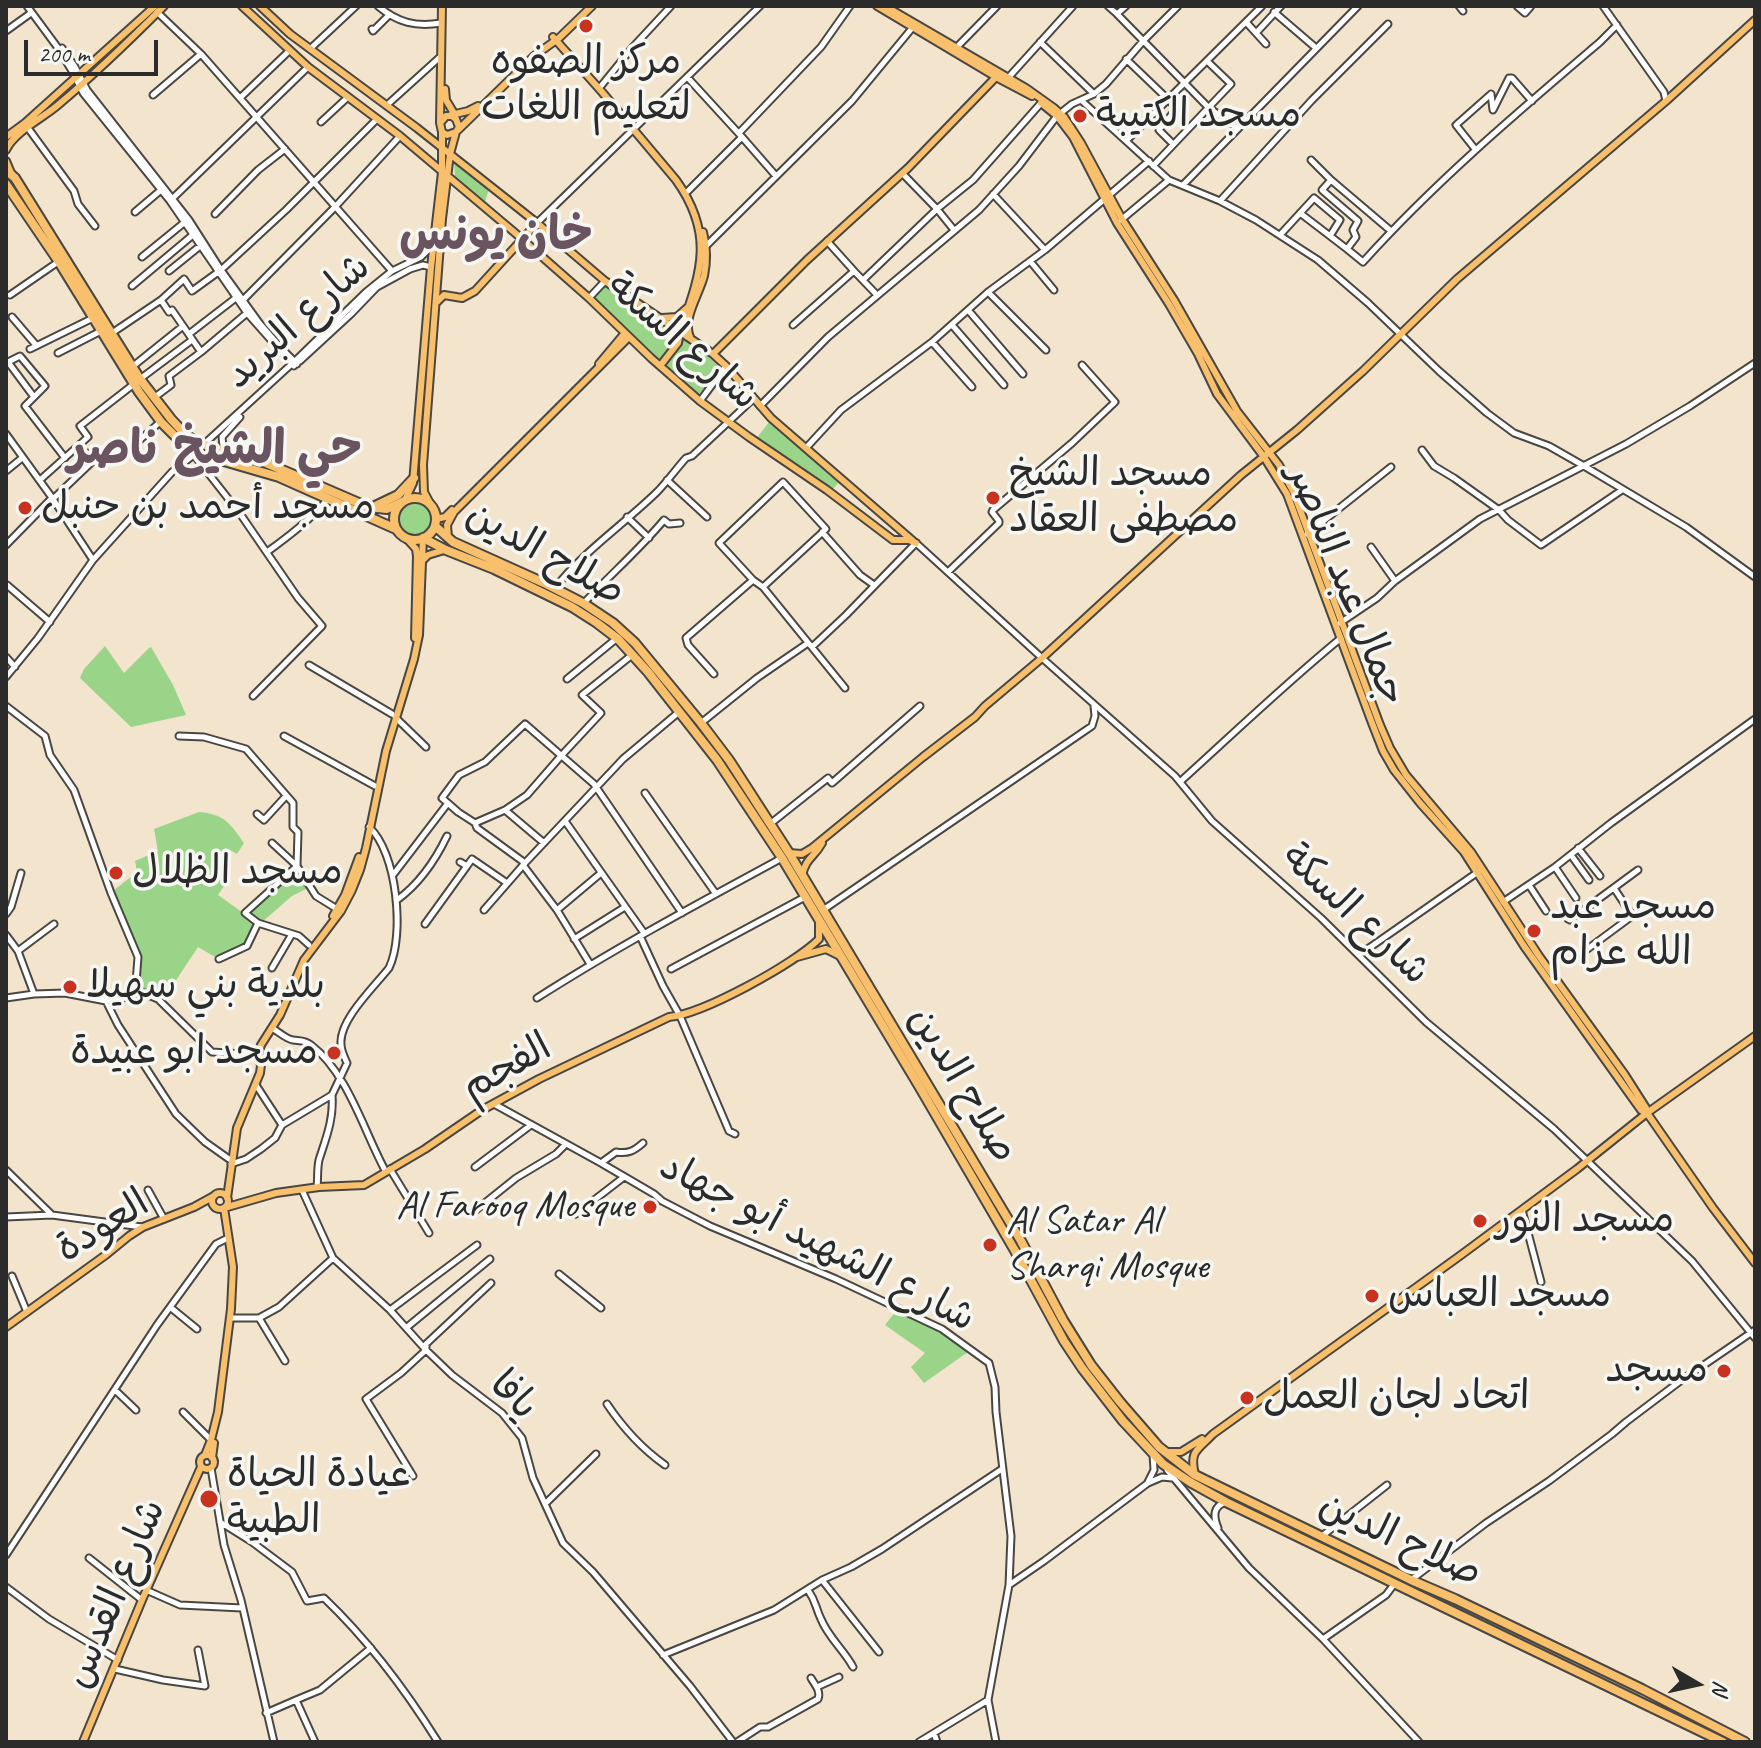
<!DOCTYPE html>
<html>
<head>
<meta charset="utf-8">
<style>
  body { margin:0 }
  #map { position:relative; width:1761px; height:1748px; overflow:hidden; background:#f3e4cd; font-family:Caveat,sans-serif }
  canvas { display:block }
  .frame { position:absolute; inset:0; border:8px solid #2b2b2b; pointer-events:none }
  .north { position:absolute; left:1657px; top:1644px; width:80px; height:80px; -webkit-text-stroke:6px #f6f6f2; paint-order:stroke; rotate:99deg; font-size:22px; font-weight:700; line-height:32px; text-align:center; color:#2b2b2b }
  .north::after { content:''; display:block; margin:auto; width:28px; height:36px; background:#2b2b2b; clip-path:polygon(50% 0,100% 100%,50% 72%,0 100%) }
  .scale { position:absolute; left:24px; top:40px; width:134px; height:36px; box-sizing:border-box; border:4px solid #2b2b2b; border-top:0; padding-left:10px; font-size:24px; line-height:28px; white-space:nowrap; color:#2b2b2b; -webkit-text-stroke:6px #f6f6f2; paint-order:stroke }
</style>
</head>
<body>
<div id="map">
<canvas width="1761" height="1748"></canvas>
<div class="frame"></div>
<div class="north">N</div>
<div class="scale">200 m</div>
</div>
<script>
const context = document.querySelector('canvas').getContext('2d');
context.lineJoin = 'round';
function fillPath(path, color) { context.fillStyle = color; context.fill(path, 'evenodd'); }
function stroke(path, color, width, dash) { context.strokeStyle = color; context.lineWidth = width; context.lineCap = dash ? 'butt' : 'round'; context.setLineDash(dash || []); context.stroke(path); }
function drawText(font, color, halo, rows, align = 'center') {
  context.font = font + ' Caveat,"Playpen Sans Arabic",sans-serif'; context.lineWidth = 7; context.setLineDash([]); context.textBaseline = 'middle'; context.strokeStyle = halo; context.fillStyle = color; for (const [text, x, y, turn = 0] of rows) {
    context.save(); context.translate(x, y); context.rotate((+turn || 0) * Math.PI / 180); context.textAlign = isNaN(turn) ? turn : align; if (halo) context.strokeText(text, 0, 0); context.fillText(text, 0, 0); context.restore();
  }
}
const green = new Path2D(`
  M454 162H457L489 189 485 202 455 176Z
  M605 284 661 324 696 345 721 369 698 395 592 298Z
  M769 422 841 480 831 491 756 439Z
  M399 519a16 16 0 1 1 32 0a16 16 0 1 1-32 0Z
  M105 646 124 673 149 648 151 647 173 685 186 715 131 727 80 678 84 669Z
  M199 812C224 814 230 823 244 843L237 854 230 850 217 868 226 883 218 895 246 915 297 871 308 888 292 896 262 922 256 921 244 946 217 958 198 947 163 1000 141 987 139 981 142 957 113 891 137 872 135 861 158 851 154 829Z
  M897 1310 945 1335 968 1352 924 1383 911 1367 925 1353 885 1325Z`);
const minor = new Path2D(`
  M27 6 58 48 72 71 83 93 170 201 247 313 294 366
  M378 6C398 23 416 27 441 23
  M1108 6 1117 14
  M1126 6 1117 14 1208 107 1238 129
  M1459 6 1463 11
  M1517 6 1525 13 1531 6
  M1603 6 1664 92 1666 101
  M157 12 201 54 392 271
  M1274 12 1316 48
  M1246 22 1266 44
  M372 29 373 31 389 15
  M6 31 31 13
  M1256 33 1281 6
  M1040 42 1094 94
  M62 48 75 67 87 90 189 220 221 270 260 324 282 349 297 364
  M310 49 356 6
  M954 50 997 6
  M1126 59 1177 108 1159 130 1173 144
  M688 78 742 137 776 176
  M1008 78 1073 6
  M601 86 632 48 671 6
  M153 95 201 54
  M240 98 289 51
  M1082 101 1169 180 1220 201 1256 220 1318 260 1368 303 1439 371 1487 413 1514 433 1549 446 1584 466 1686 527 1755 577
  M387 105 440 57
  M321 122 348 97
  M28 128 74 191 78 204 95 226
  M739 133 821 47 850 6
  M1127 140 1262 6
  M1475 149 1456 125 1491 94 1493 110 1509 78H1512L1532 101
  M1311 160 1331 180 1391 231
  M1153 166 1231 84 1207 61
  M902 173 937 209 973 180 1041 103
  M1331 180 1322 190 1358 221 1353 230 1356 237 1347 249 1363 262C1436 181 1518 112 1600 42L1617 25
  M1183 185 1358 6
  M688 191 742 137
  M993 194 1045 250
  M171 200 308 67
  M1220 201 1312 100 1388 24
  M135 212 161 190
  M1300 213 1347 249
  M215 214 258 170 285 149
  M1121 220 1169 180
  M537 223 760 6
  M1280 235 1314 198 1340 220 1330 236
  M706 246 852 101 913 27
  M142 257 185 222
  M1030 261 1054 290
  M169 271 200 246
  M854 271 877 295
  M863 280 937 209 954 230
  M132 286 194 234
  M988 292 1046 350
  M10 295 58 262
  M589 298 605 281
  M244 299 335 207 400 136
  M161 300 169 312 172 310 201 352
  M968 310 1023 374
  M12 317 36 345
  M793 325 854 271 827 241
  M952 325 1004 385
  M112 333 161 300 184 279 192 291 221 270 286 210 377 119
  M189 334 237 297
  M932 342 972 387
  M30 349 93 318
  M58 353 101 331
  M300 361 351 314 377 287 410 269 423 265 431 267
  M132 367 183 326
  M140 379 192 340
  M34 397 45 386 20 356 8 362 34 397 25 406 65 458
  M155 397 171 385 169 376 201 352 247 313
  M700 401 726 366
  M760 406 828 337 979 210 1019 166 1057 116 1072 104 1094 94 1106 84 1144 40 1178 6
  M6 434 53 499
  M203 445 295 361 366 292 392 271 421 257 432 246
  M806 448 841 410 932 342 988 292 1045 250 1149 161
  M1422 450 1434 466 1454 478 1499 510 1508 520 1541 545 1622 490
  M227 451 223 446 222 437 240 417
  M87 453 94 460 53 499 93 560
  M124 454 160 422
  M194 455 241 515 298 598 322 626 253 696
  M6 471 22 458
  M40 480 88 437 80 426 134 384
  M667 480 707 517
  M627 517 649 538
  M822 532 860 575 874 585
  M1307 534 1391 467
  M6 545 52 498
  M1371 547 1395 581
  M267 552C289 536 310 520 328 499
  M948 572 999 523V521L992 512 993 510 1072 443 1115 402 1082 365
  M7 585 50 622
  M763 587 826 529 783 482 719 543 753 580 763 587 845 688
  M555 588C584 551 623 525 657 492 667 482 676 469 686 458L692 456 753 399
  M584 603C610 575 639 550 664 520L669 524 680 523
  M1340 623 1377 598 1395 581 1480 519 1626 444 1690 406 1755 363
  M812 647 846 615 916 543 1042 658 1175 776 1212 821 1321 918 1426 1022 1554 1129 1692 1261 1755 1338
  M6 657 15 667
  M309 665 392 714
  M714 674 688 645 686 638 753 580
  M6 677 38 638 93 560 172 472 196 453
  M567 679 616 639
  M6 706 45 736 50 755 74 790 111 893 138 957 136 983 141 992 158 999 212 1052 258 1055
  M395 717 426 747
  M701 723 757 678 808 643
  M179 736 204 737 246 749 293 803V827L298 832 297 866 316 896 337 909
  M284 736 375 786
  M1181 781C1234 733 1285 684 1341 638
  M645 793 716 894
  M505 810 544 843
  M257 814 264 820 286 796
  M565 821 644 933
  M475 823 505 810 527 795 561 756 601 713 582 695 632 655
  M770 824 828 778 832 783 920 706
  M1578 848 1600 876
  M1571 855 1589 880
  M525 863 477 828 475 823 458 812 442 798 459 775 485 762 525 724 594 784 682 913
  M523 865 557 910 590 964
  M467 866 472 859 507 883
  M1555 867 1576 898
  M393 875 448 803
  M1529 885 1546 911
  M1614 888 1633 917
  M397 900C419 884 435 861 447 836
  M1503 902 1555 867 1611 823 1755 719
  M484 910 525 863 623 759 679 712
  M557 910 601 873
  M823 910 1092 726 1095 716 1094 706
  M6 914 11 907 21 873
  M1568 919 1570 920 1638 870
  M258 923 245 913 297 866 272 843
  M425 924 467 866 460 862
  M6 935 18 951 34 994
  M640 936 663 986 680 1016 729 1131 735 1134
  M574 939 625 907
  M18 951 54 924
  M1359 955 1478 872
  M219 959 247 946 258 923 299 936 309 945
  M1570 962 1647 905
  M272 968 292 934
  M671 969 805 897
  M6 998 34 994 65 993 106 1001 118 1000 141 992
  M537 998C617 947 699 903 782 858
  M106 1001 118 1025 176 1114 205 1142 229 1159
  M272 1028C279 1032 286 1039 293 1040 300 1041 305 1040 311 1045 348 1073 364 1132 386 1172
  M256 1085 282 1125
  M494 1104 601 1163 654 1194 662 1201 710 1226 836 1279 942 1329 989 1363 995 1387 996 1412 1011 1536 1009 1585 988 1700 996 1742
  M601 1163 616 1152C628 1154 634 1151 643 1143
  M231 1164 246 1159 261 1149 275 1138 282 1125 332 1095 347 1063C344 1056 341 1051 341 1044 339 1020 374 987 389 968 405 935 397 852 369 827
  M475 1167 531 1125
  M390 1169 429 1233
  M6 1170 51 1214
  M317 1187C318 1179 317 1169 319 1160 326 1138 334 1119 332 1095
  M148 1190 164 1219
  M302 1190 333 1258 390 1310 426 1350 452 1375 502 1413 522 1438 533 1478 563 1543 593 1572 690 1686 733 1742
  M570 1207 576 1214 624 1177
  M476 1210 516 1178 556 1154 566 1144
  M1522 1210 1541 1282
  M6 1217 52 1215 142 1227
  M559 1274 601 1308
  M12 1276 27 1312
  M170 1307 197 1329
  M390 1310 477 1245
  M230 1318H259L279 1307 333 1258
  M259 1318 285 1361
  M406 1328 490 1259
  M115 1390 136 1410
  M607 1404C623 1428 641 1448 665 1465
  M183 1412 211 1440
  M211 1468 224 1545 241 1600 274 1742
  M1167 1470 1249 1568 1323 1639 1419 1742
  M413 1476 366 1399 401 1373 426 1350V1344L491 1283
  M1148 1482 1154 1470 1153 1454
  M545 1504 596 1454
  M220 1522 252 1542 292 1572 307 1601 324 1598C369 1641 405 1689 438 1742
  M1218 1528C1213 1516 1213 1506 1226 1502
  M1322 1536 1387 1485
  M6 1555 157 1325 216 1244 228 1238
  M89 1558 142 1600
  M822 1580 879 1652
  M1411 1580 1486 1523 1549 1481 1612 1434 1626 1422 1679 1382 1755 1330
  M1009 1585 1044 1561 1148 1483 1162 1477 1172 1478
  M6 1587 49 1619 118 1660
  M146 1590 180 1605 242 1608
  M808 1590C817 1603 815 1607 821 1619 828 1637 844 1650 853 1667
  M1323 1639 1386 1595 1395 1583
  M663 1655 774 1610 822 1580 851 1567 882 1549 1002 1469
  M115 1669 163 1680 205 1686 198 1650
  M817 1687 839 1677
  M296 1700 320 1690 371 1648
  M266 1713 296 1700 315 1742
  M934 1733 937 1742
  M737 1742 760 1727H768L818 1699C821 1691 815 1685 811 1678
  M919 1742 988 1700`);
const major = new Path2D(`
  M242 6 308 67 400 136 514 232 589 298 651 358 700 401 749 437 827 490 893 540H909L916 543
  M260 6 290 34 417 128 537 223 605 281 713 354 726 366 771 418 913 541
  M877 6 996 77 1032 96
  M885 6 1026 88 1054 108 1064 117 1081 143 1122 219 1174 300 1237 411 1279 465 1293 491 1380 725 1390 748 1406 775 1471 852 1539 956 1625 1075 1646 1108 1647 1113 1713 1208 1755 1263
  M553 37 602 92 676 180C716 236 700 274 680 332L678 343 660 366
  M445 89 446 100 455 115
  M1041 103 1057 116 1073 137 1117 223 1169 304 1198 354 1217 394 1264 457 1287 494 1372 723 1383 751 1394 770 1420 803 1464 852 1524 946 1641 1110 1647 1113
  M451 115 468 111 478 106
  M440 122 442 6
  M458 130 534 56 559 38 592 6
  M6 137 25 123 155 6
  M6 150C14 132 43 118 58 105 95 74 130 40 164 6
  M6 161 11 173
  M437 302 444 295 462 298 475 291 537 223
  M662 318 677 317 687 308
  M690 337C682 319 699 295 704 276 707 261 707 247 703 232
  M713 354 807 260 908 168 996 77
  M599 364 625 333
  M405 500 413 483 431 267 442 172V132L440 123 446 116H452L456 119 459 127 456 132 447 135 442 132
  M432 507 424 492 423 465 442 219 450 154 456 132
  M436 519 445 517 452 510
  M448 538 447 525 454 512 629 337
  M407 539 416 549 417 556 415 638
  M423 560 428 555 444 550
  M789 853 802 854 812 848 923 757 975 717 985 706 1042 658 1241 475 1297 430 1363 371 1457 279 1666 101 1755 20
  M802 876C806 857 814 858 822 843
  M333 916 345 895 359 857
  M797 957 826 949 838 955
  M212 1201a8 8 0 1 1 16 0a8 8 0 1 1-16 0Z
  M227 1198 237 1128 260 1073 261 1065 258 1055 261 1045 280 1015 304 960 341 911 352 890 360 870 366 848 386 751 414 659 419 635 423 538
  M6 1327 107 1254 129 1236 143 1227 194 1207 214 1196
  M1166 1452H1181L1202 1439
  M200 1462a7 7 0 1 1 14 0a7 7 0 1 1-14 0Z
  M205 1455 211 1440 218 1412 231 1309 233 1267 224 1208 276 1193 319 1187 364 1185 425 1149 482 1110 539 1079 669 1017C703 1014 794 964 819 939V924
  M212 1458 214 1443
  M1195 1475C1189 1450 1198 1450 1213 1434L1461 1255 1577 1169 1647 1113 1755 1036
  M83 1742 142 1600 201 1467`);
const highway = new Path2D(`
  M6 170 15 178 140 379 171 419 186 435 198 443 266 463 368 507 387 509 402 502
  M6 184 59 262 139 392 161 422 184 445 203 455 279 477 396 529
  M394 519a21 21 0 1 1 42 0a21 21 0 1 1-42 0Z
  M373 507 398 495 414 478
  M435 526 453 542 544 583 583 603 613 623 635 643 701 723 729 760 789 853 1021 1241 1063 1320 1091 1365 1120 1402 1159 1447 1195 1475 1411 1580 1455 1599 1642 1689 1745 1742
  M423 538 446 550 494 569 572 607 597 623 618 639 648 672 717 760 782 858 919 1086 1014 1249 1064 1341 1082 1368 1123 1421 1163 1464 1190 1482 1226 1502 1723 1742`);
const markers = [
  [586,26,8,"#c8321e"],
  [1080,116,8,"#c8321e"],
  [993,498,8,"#c8321e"],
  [25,508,8,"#c8321e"],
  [116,873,8,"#c8321e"],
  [1534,931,8,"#c8321e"],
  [70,987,8,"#c8321e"],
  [334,1053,8,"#c8321e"],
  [650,1207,8,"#c8321e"],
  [1480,1221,8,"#c8321e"],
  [990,1245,8,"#c8321e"],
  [1372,1296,8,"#c8321e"],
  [1724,1371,8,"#c8321e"],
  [1247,1398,8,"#c8321e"],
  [209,1499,10,"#c8321e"]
];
const poiNames = [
  ["مركز الصفوه",586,63,"center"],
  ["لتعليم اللغات",586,109,"center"],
  ["مسجد الكتيبة",1096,116],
  ["مسجد الشيخ",1009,475],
  ["مصطفى العقاد",1009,521],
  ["مسجد أحمد بن حنبل",41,508],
  ["مسجد الظلال",132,873],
  ["مسجد عبد",1550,908],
  ["الله عزام",1550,954],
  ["بلدية بني سهيلا",86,987],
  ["مسجد ابو عبيدة",318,1053,"right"],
  ["Al Farooq Mosque",634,1207,"right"],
  ["مسجد النور",1496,1221],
  ["Al Satar Al",1006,1222],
  ["Sharqi Mosque",1006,1268],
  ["مسجد العباس",1388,1296],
  ["مسجد",1708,1371,"right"],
  ["اتحاد لجان العمل",1263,1398],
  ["عيادة الحياة",227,1476],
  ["الطبية",227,1522]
];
const streetNames = [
  ["شارع البريد",298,322,-42],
  ["شارع السكة",682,342,41],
  ["صلاح الدين",545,554,29],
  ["جمال عبد الناصر",1346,585,68],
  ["شارع السكة",1355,915,43],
  ["الفجم",507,1068,-29],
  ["صلاح الدين",962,1085,59],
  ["العودة",103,1227,-32],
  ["شارع الشهيد أبو جهاد",817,1243,27],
  ["يافا",513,1396,46],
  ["صلاح الدين",1400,1540,25],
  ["شارع القدس",116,1594,-67]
];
const districtNames = [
  ["خان يونس",496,236],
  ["حي الشيخ ناصر",215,450]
];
fillPath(green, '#9ad488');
stroke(minor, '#494743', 9);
stroke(major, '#494743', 10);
stroke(highway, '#494743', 12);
stroke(minor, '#fff', 5);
stroke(major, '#f8bf6c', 6);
stroke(highway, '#f8bf6c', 8);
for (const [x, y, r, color] of markers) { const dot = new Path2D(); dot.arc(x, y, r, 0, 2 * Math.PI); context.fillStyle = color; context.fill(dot); stroke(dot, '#f6f6f2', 3); }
drawText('40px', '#2b2b2b', '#f6f6f2', poiNames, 'left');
drawText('40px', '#2b2b2b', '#f6f6f2', streetNames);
drawText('bold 48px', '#6a5460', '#f6f6f2', districtNames);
</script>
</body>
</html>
